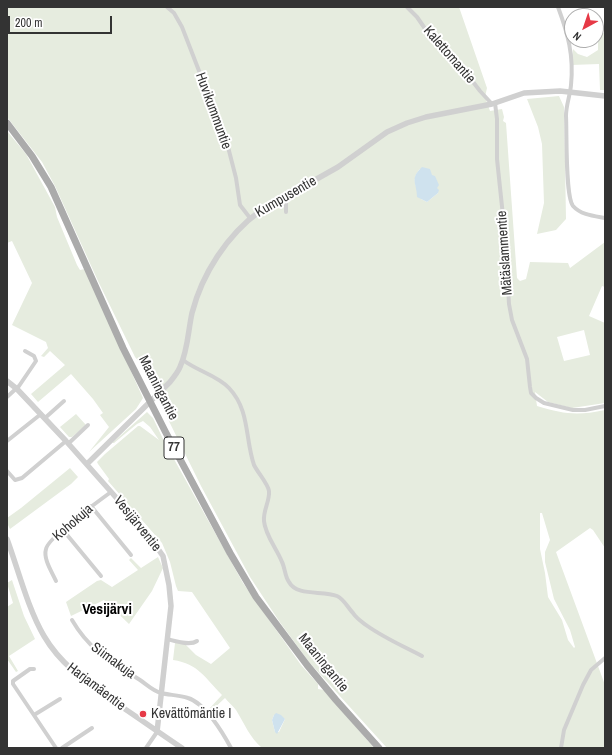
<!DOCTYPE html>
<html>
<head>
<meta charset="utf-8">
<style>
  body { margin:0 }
  #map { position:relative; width:612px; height:755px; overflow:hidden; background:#fff; font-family:"Archivo Narrow",sans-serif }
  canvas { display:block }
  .frame { position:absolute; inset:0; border:8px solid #333; pointer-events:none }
  .north { position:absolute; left:564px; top:8px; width:40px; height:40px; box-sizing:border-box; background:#fff; border:1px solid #adadad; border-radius:50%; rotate:220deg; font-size:11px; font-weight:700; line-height:16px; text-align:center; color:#333 }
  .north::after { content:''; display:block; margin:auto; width:14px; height:18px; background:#e63946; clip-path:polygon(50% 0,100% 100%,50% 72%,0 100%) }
  .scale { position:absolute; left:8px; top:16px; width:104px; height:18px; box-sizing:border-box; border:2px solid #333; border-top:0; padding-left:5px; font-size:12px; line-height:14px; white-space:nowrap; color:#333; -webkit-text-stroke:3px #fff; paint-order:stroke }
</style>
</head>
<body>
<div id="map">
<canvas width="612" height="755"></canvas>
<div class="frame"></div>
<div class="north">N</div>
<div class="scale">200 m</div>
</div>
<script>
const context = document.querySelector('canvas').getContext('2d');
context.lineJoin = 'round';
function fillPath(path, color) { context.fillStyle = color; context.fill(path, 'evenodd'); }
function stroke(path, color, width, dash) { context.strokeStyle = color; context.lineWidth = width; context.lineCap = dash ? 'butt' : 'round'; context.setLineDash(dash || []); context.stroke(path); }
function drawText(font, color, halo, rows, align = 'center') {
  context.font = font + ' "Archivo Narrow",sans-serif'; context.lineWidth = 4; context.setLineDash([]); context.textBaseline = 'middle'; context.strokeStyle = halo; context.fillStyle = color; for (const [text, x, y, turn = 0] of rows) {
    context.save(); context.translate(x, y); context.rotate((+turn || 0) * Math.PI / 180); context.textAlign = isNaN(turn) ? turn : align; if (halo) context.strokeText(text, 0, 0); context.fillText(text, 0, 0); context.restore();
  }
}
const green = new Path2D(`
  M7 7H459L487 88 485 97 490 111 502 109 504 117 503 121 506 123 517 278 520 281 526 279 530 262 568 263 570 268 605 242V287L602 286 589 316 605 323V403L572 408 548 402 535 392 537 406C564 414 577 416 605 410V548L593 530 590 528 556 552 605 685V748H387L309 662 279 621 250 577 201 486 160 403 154 379 135 357 98 281 55 186 42 162 7 117ZM420 169 438 193 427 202 421 199C417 187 410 180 420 169ZM584 330 590 355 564 361 557 337ZM540 513H542L550 540 545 552V562L554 599 570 630 575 647 574 648 568 640 562 620 548 597 545 573 540 549Z
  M598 30 605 34V90H600L599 64 571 65 573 49 578 54 587 57 598 50Z
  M559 96 564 107 566 219 556 230 537 234 544 203 542 144 538 127 527 99Z
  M7 131 26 154 55 207 57 217 77 265 80 270 85 269 143 398 136 409 89 452 109 427 100 415 103 413 93 399 71 374 38 402 31 394 65 365 50 351 44 357 41 356 48 348 46 342 12 325 32 283 12 241 7 243Z
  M147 412 153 418 165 443 243 583 301 665 318 684V689L324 690 374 748H262C250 738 244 723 236 710 233 706 228 702 225 698L210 712 208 710 222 695C205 678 199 664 173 660L175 643H184L196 655 211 664 230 648 192 592 178 591 176 586 170 562 162 543 108 481 109 479 98 464 97 462 105 454 138 426H140L159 440 150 427 143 421 137 424 114 443H112ZM274 715 285 719 279 732H275L272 720Z
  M76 414 86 425 72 437H69L60 427Z
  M70 468 78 477 71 484 10 529 7 523V518L21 508Z
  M158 557 163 568 152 591 129 624 104 600 71 616 66 602 97 581 101 580 112 587 138 570 129 560 131 558 141 568Z
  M12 580 24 616 35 639 9 656 18 671 16 672 7 659V607L13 603 7 583Z`);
const water = new Path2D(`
  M422 167 430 169 432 175 435 176 439 185 437 188 439 190 438 193 427 202 417 197C417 183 409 179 422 167Z
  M276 713 281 715 285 719 277 734 275 732 272 720 274 715Z`);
const minor = new Path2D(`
  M167 7 174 13 182 27 227 143 236 178 240 205 250 218
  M407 7 417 17 428 33 457 61 480 91 492 104
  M558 7C568 34 574 56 571 85 570 96 566 105 566 116 567 131 565 196 573 206 581 215 594 216 605 218
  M495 103 497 119V159L505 235 509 304 512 320 527 359 530 387 531 393 536 398 544 403 573 410H585L605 406
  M286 196V212
  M183 360C197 371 217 375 229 388 250 410 245 439 254 465 258 473 268 484 269 491 270 501 263 510 264 521 265 535 277 549 282 562 285 568 285 577 289 582 297 597 323 590 337 596 344 599 348 608 353 613 356 618 362 622 366 625 384 638 403 646 422 656
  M7 397 19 386 36 361 34 356 25 351
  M45 418 64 401
  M7 441 41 414
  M69 443 88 425
  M7 471 15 480 22 478 66 441
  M91 506 131 555
  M63 530 101 576
  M56 581C52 572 43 559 46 549 48 538 100 500 111 492
  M72 620C90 651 112 662 140 680 146 684 153 691 161 693 168 695 179 695 188 698 205 703 223 733 231 748
  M167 639C175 641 190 646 197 641
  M13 681V684L56 748
  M13 681 30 669H34
  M34 715 60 699
  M62 748 92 728
  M146 748 157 732
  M561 748 564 730 583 685 591 670 605 658`);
const tertiary = new Path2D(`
  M7 381 17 389 66 441 144 529 156 546 163 556 169 585 171 606 157 732
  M87 464 170 382C174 377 178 372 180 367 188 350 188 331 192 313 202 274 227 235 260 211L338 167 387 132 407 123 426 117 492 104 524 93 560 91 605 96
  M7 539C18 569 28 609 44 636 62 667 91 685 119 705 140 719 161 734 182 748`);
const primary = new Path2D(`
  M7 123 32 156 51 187 123 348 165 431 230 553 256 597 307 665 336 700 379 748`);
const markers = [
  [143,714,4,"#e63946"]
];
const shields = [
  [174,448,20]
];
const shieldNames = [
  ["77",174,448]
];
const streetNames = [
  ["Kalettomantie",449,55,49],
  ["Huvikummuntie",213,111,70],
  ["Kumpusentie",286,197,-30],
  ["Mätäslammentie",505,253,-94],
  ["Maaningantie",158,388,63],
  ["Kohokuja",73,523,-41],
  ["Vesijärventie",137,524,51],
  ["Siimakuja",113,661,36],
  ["Maaningantie",323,663,51],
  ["Harjamäentie",96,687,37]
];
const poiNames = [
  ["Kevättömäntie I",151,714]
];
const neighbourhoodNames = [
  ["Vesijärvi",107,610]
];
fillPath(green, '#e6ecdf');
fillPath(water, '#cfe2ee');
stroke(minor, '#d0d0d0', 4);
stroke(tertiary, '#d0d0d0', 5.5);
stroke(primary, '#ababab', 7);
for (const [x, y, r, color] of markers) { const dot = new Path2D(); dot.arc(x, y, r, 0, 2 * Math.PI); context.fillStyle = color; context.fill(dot); stroke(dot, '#fff', 1.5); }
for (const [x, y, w] of shields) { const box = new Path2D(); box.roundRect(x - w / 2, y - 11, w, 22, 3); context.fillStyle = '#fff'; context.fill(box); stroke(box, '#333', 1); }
drawText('bold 13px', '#333', null, shieldNames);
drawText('14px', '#333', '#fff', streetNames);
drawText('14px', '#333', '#fff', poiNames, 'left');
drawText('bold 15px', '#000', '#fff', neighbourhoodNames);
</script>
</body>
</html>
